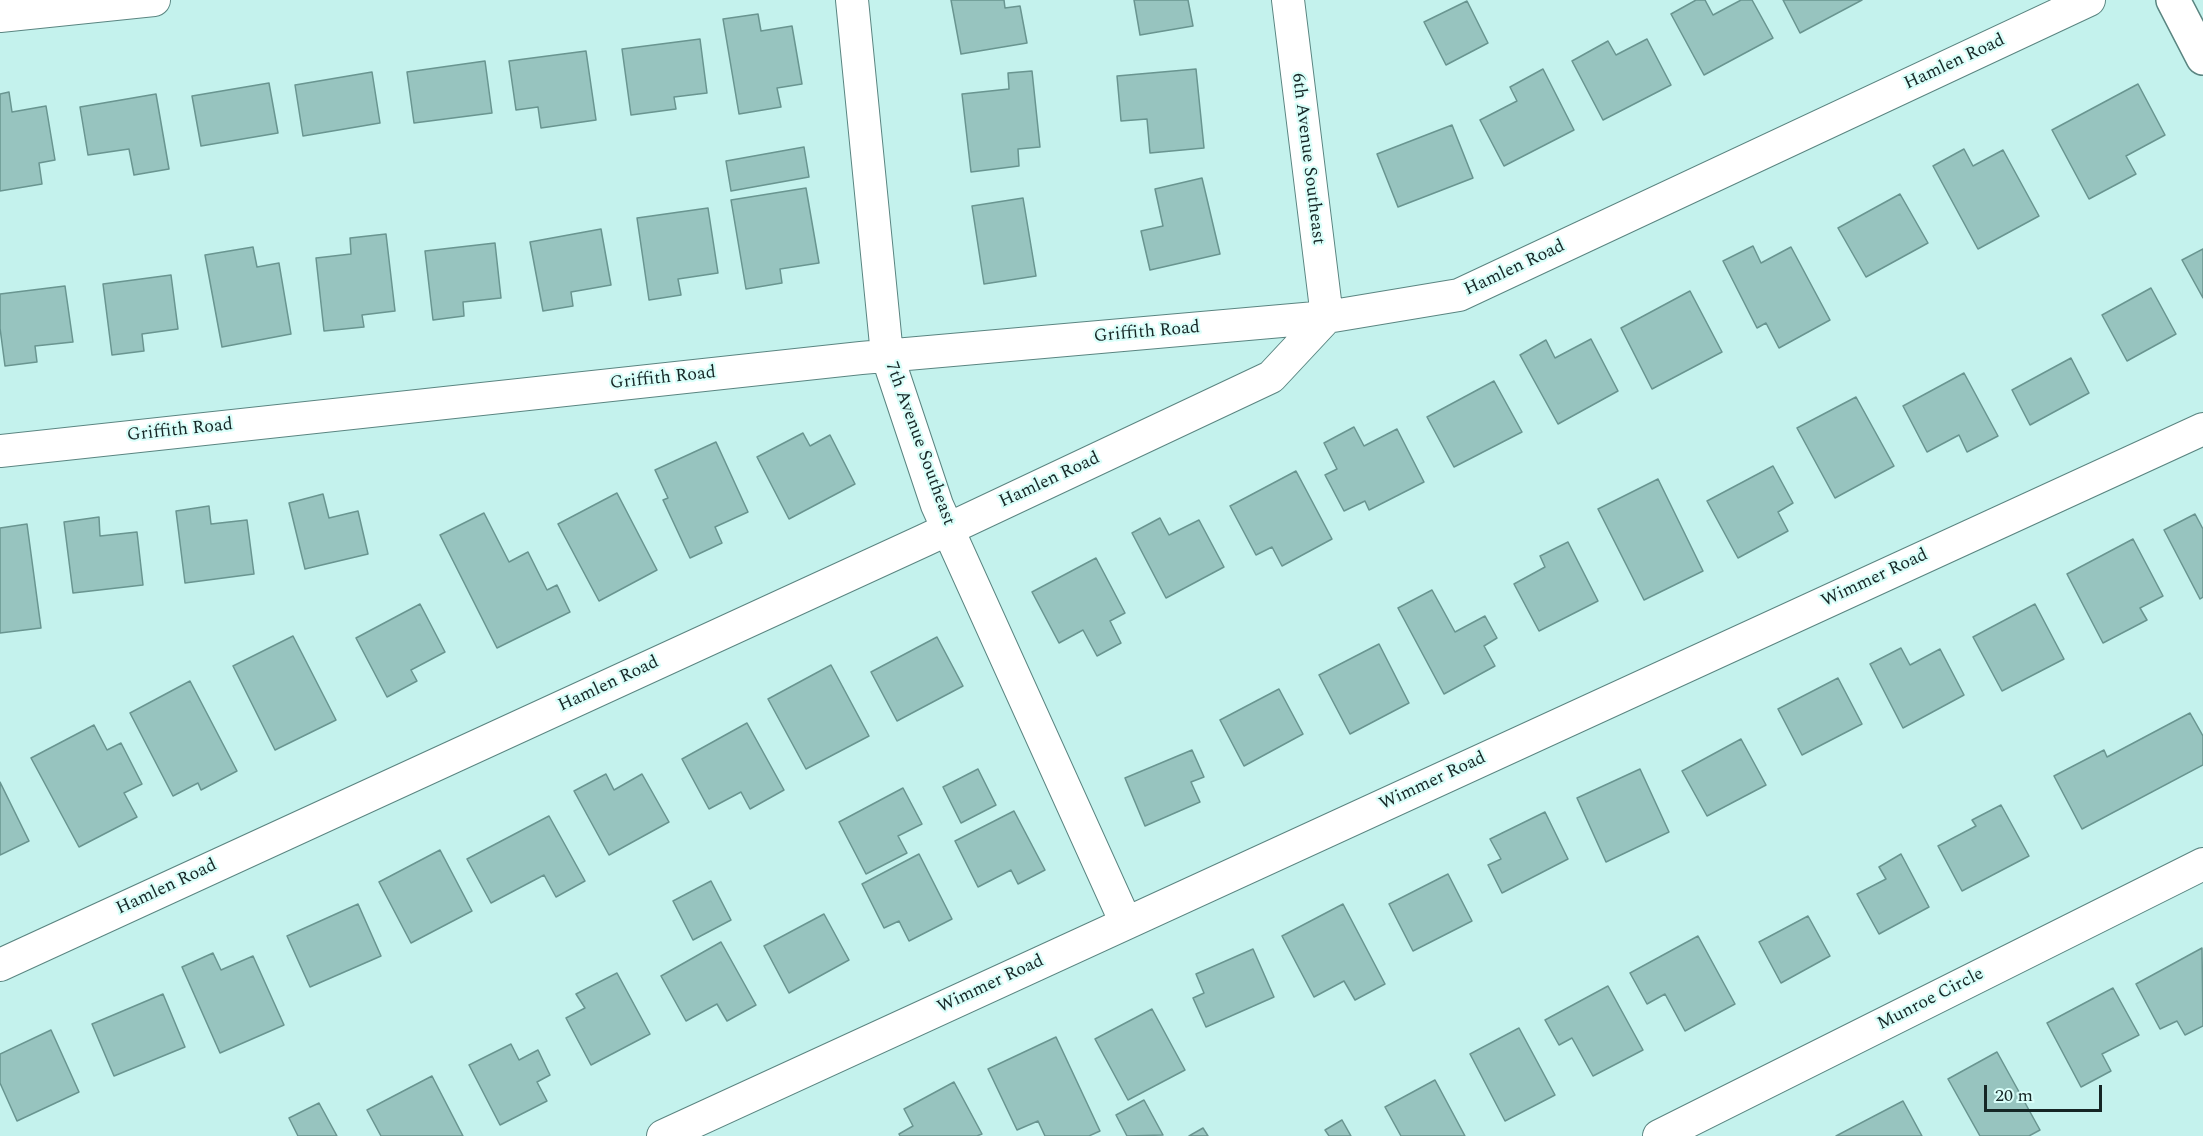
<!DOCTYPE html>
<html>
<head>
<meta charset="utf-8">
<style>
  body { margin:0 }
  #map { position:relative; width:2203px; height:1136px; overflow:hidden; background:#c4f2ed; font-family:Spectral,serif }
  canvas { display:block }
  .scale { position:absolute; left:1984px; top:1085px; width:118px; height:27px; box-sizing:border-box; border:3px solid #152625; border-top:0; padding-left:8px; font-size:18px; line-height:21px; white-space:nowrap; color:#152625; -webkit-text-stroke:4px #d9fef9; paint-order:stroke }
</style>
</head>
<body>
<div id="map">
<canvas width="2203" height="1136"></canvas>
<div class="scale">20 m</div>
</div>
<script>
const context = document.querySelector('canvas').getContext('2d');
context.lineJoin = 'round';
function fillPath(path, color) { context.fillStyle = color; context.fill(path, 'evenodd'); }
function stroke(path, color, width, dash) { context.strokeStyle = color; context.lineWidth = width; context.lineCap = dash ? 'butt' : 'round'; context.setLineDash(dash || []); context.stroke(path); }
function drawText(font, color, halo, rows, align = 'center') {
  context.font = font + ' Spectral,serif'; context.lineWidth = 4.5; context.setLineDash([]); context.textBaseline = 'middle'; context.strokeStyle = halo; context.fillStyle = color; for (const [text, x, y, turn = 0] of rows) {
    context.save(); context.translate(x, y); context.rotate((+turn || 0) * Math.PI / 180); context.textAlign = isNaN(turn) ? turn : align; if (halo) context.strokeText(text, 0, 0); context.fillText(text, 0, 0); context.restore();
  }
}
const building = new Path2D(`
  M951 0H1004L1005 8 1020 6 1027 43 961 54Z
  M1134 0H1188L1193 26 1140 35Z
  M1696 0H1705L1713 15 1741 0H1752L1773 38 1704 75 1671 14Z
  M1783 0H1862L1800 33Z
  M1467 1 1488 43 1446 65 1424 22Z
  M758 14 761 31 792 26 802 84 777 88 781 107 739 114 723 19Z
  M700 39 707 93 674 97 676 109 631 115 622 49Z
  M1647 39 1671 85 1603 120 1572 61 1608 41 1616 55Z
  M586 51 596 120 541 128 538 107 516 110 509 61Z
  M485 61 492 113 414 123 407 72Z
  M1196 69 1204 148 1150 153 1147 119 1121 121 1117 76Z
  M1543 69 1574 130 1504 166 1480 120 1517 101 1510 87Z
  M1032 71 1040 147 1018 149 1019 166 971 172 962 94 1009 89 1008 73Z
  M372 72 380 123 303 136 295 85Z
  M269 83 278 133 201 146 192 96Z
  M2138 84 2165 135 2126 156 2136 174 2089 199 2052 130Z
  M9 92 12 112 46 106 55 160 39 163 42 184 0 191V94Z
  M156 94 169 169 134 175 129 149 88 155 80 107Z
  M1452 125 1473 178 1398 207 1377 154Z
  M804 147 809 177 731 191 726 161Z
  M1964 149 1973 166 2003 150 2039 216 1978 249 1933 166Z
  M1202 178 1220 254 1150 270 1141 231 1163 226 1155 189Z
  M806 188 819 263 780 269 782 283 746 289 731 200Z
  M1900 194 1928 243 1866 277 1838 228Z
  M1023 198 1036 276 984 284 972 206Z
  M708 208 718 273 678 279 681 295 649 300 637 218Z
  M601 229 611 285 571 292 573 306 543 311 530 242Z
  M386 234 395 311 362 315 364 327 324 331 316 258 351 254 350 238Z
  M495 243 501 298 463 302 464 316 433 320 425 251Z
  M1753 246 1761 263 1791 247 1830 320 1779 348 1766 323 1757 328 1723 261Z
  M253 247 257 267 279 263 291 334 222 347 205 255Z
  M2203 249V298L2182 260Z
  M171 275 178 329 142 334 144 351 112 355 103 284Z
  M65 286 73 342 35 346 37 362 5 366 0 328V294Z
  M2151 288 2176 334 2127 361 2102 315Z
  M1690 291 1722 352 1652 389 1621 328Z
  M1591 339 1618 391 1558 424 1520 355 1546 340 1555 358Z
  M2071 358 2089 393 2030 425 2012 390Z
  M1964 373 1998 436 1967 452 1959 435 1927 452 1903 406Z
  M1494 381 1522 432 1454 467 1427 417Z
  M1856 397 1894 466 1835 498 1797 428Z
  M1354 427 1364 446 1397 429 1424 482 1369 510 1365 501 1344 511 1325 475 1337 469 1324 443Z
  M803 433 810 446 830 435 855 484 789 519 757 457Z
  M716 442 748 512 715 527 722 543 690 558 663 500 668 498 655 470Z
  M1773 466 1793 503 1778 512 1788 531 1738 558 1707 501Z
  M1296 471 1332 539 1282 566 1272 547 1256 555 1230 506Z
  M1658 479 1703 571 1644 600 1598 509Z
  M617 493 657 570 599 601 558 524Z
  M323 494 329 518 358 511 368 554 305 569 289 503Z
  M209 506 211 524 247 520 254 574 185 583 176 511Z
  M484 513 509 562 528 552 547 590 557 585 570 612 497 648 440 535Z
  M2195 514 2203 529V597L2200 599 2164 530Z
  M99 517 100 536 137 532 143 585 73 593 64 522Z
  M1160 518 1169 535 1199 520 1224 567 1166 598 1132 533Z
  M27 524 41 628 0 633V528Z
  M2133 539 2163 596 2140 608 2147 620 2103 643 2067 574Z
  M1568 542 1598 601 1539 631 1514 584 1545 567 1540 556Z
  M1096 558 1125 613 1110 621 1121 643 1097 656 1083 630 1059 643 1032 592Z
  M1432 590 1455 632 1485 616 1497 638 1484 646 1495 666 1444 694 1398 608Z
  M420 604 445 652 411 670 417 681 387 697 356 638Z
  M2035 604 2064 659 2002 691 1973 637Z
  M293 636 336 720 275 750 233 666Z
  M937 637 963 686 897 721 871 672Z
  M1379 644 1409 703 1350 734 1319 675Z
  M1901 648 1910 665 1940 649 1964 695 1903 728 1870 664Z
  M831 665 869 736 806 769 768 699Z
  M1838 678 1862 724 1802 755 1778 709Z
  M190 681 237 771 201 790 198 783 173 796 130 713Z
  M1279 689 1303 734 1244 766 1220 720Z
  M2190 713 2203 736V765L2082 829 2054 776 2104 750 2107 757Z
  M747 723 784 790 750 809 741 792 709 809 682 759Z
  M94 725 107 750 121 743 142 784 124 793 137 817 79 847 31 758Z
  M1741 739 1766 785 1707 816 1682 771Z
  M1192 750 1204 777 1191 782 1200 802 1145 826 1125 778Z
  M978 769 996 805 961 823 943 787Z
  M1640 769 1669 832 1606 862 1577 798Z
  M606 774 614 790 642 774 669 822 609 855 574 791Z
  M0 782 29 841 0 855Z
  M903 788 922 824 898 836 907 853 866 874 839 822Z
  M2001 805 2029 856 1962 891 1938 846 1976 826 1972 820Z
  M1014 811 1045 870 1018 884 1011 870 978 887 955 841Z
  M1545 812 1568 859 1502 893 1488 865 1501 859 1490 839Z
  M549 816 585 881 556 897 544 875 491 903 467 859Z
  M440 850 472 911 411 943 379 882Z
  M919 854 952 919 909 941 899 921 884 928 862 884Z
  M1901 854 1929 907 1879 934 1857 894 1886 879 1879 867Z
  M1448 874 1472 921 1413 951 1389 904Z
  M711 881 731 920 693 940 673 901Z
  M358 904 381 956 310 987 287 936Z
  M1343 904 1385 984 1355 1000 1344 981 1314 997 1282 936Z
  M824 914 849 960 789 993 764 946Z
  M1808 916 1830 956 1781 983 1759 942Z
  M1698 936 1735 1004 1685 1031 1665 994 1647 1004 1630 973Z
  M721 942 756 1005 727 1021 717 1004 686 1021 661 976Z
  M2202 948 2203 1026 2185 1035 2177 1021 2160 1029 2136 984Z
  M1253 949 1274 997 1206 1027 1193 998 1204 993 1196 974Z
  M213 953 221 970 253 956 284 1025 220 1053 182 967Z
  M617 973 650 1034 591 1065 566 1018 585 1008 576 994Z
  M1608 986 1643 1050 1593 1076 1572 1038 1559 1045 1545 1020Z
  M2113 988 2139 1035 2102 1054 2111 1071 2081 1087 2047 1023Z
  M163 994 185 1047 114 1076 92 1024Z
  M1152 1009 1185 1070 1128 1100 1095 1039Z
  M1519 1028 1555 1095 1505 1121 1470 1054Z
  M51 1030 79 1092 17 1121 0 1083V1054Z
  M1056 1037 1100 1131 1089 1136H1045L1038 1121 1017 1130 988 1069Z
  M511 1044 519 1060 538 1050 550 1075 537 1082 547 1101 500 1125 469 1065Z
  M1997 1052 2040 1130 2029 1136H1980L1948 1079Z
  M432 1076 463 1136H381L367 1110Z
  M1435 1080 1465 1136H1401L1385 1107Z
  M954 1082 982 1134 977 1136H900L899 1134 913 1126 904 1109Z
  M1144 1100 1163 1135 1127 1136 1116 1115Z
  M1903 1101 1922 1136H1836Z
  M319 1103 337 1136H298L289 1118Z
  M1342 1120 1351 1136H1329L1325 1130Z
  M1203 1128 1208 1136H1189Z`);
const minor = new Path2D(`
  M852 0 887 355 937 505 1126 923
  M0 16 154 0
  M0 451 861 358 1327 317 1288 0
  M0 965 925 540 1271 377 1327 317 1459 295 2089 0
  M663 1136 2203 429
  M1659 1136 2203 864`);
const tertiary = new Path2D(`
  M2173 0 2203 58`);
const streetNames = [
  ["Hamlen Road",1955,63,-25],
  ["6th Avenue Southeast",1307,159,83],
  ["Hamlen Road",1515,269,-25],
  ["Griffith Road",1147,333,-5],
  ["Griffith Road",663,379,-6],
  ["Griffith Road",180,431,-6],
  ["7th Avenue Southeast",919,444,70],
  ["Hamlen Road",1050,481,-25],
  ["Wimmer Road",1875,579,-25],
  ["Hamlen Road",609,685,-25],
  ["Wimmer Road",1433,782,-25],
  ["Hamlen Road",167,888,-25],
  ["Wimmer Road",991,985,-25],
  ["Munroe Circle",1931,1000,-27]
];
fillPath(building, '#97c4bf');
stroke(building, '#699590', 1.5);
stroke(minor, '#5a8581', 34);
stroke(tertiary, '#5a8581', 36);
stroke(minor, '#fff', 32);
stroke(tertiary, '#fff', 33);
drawText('18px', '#152625', '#d9fef9', streetNames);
</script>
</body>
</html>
